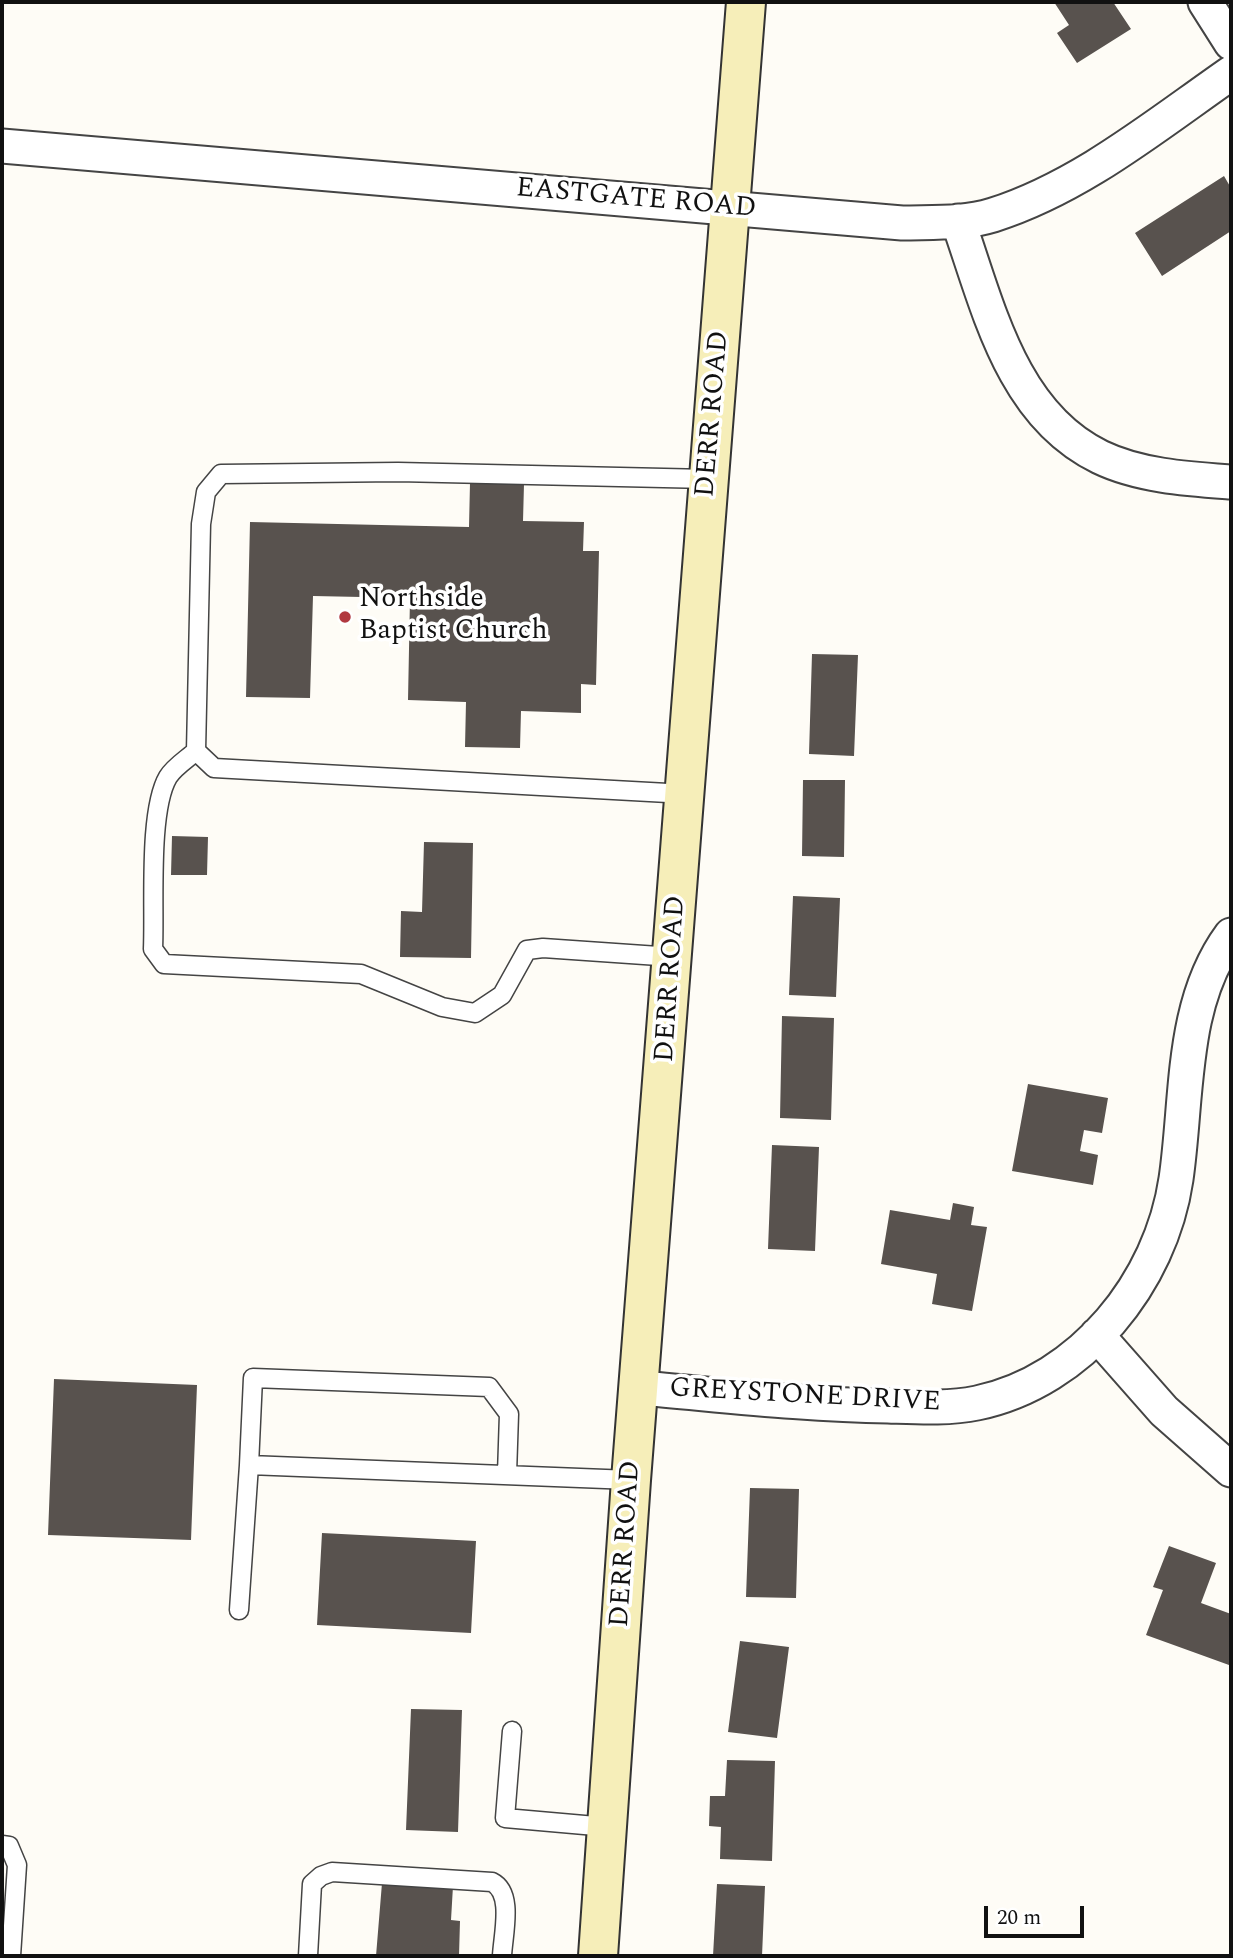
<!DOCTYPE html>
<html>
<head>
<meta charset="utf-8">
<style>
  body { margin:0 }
  #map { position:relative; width:1233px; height:1958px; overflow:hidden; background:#fefcf6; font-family:Spectral,serif }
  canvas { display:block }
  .frame { position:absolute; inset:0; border:4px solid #111; pointer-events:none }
  .scale { position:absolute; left:984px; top:1906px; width:100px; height:32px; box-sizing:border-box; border:4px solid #111; border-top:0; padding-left:9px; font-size:21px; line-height:24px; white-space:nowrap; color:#111; -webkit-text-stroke:5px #fff; paint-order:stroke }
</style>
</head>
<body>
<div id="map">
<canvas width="1233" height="1958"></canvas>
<div class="frame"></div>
<div class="scale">20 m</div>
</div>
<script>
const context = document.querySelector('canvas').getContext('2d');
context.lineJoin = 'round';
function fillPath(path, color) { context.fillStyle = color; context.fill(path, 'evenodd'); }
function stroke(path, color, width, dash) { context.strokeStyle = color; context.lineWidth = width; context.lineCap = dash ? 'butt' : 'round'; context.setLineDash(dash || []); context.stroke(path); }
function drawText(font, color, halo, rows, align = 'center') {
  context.font = font + ' Spectral,serif'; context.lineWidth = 7; context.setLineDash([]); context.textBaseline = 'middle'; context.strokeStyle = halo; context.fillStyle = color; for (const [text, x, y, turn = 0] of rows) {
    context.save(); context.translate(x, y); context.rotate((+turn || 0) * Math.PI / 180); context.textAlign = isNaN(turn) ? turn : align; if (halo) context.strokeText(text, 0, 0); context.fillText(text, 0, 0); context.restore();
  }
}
const building = new Path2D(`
  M1054 2H1113L1131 29 1077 63 1057 33 1069 25Z
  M1224 176 1231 188V231L1162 276 1135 233Z
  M470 483 524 484 523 521 584 522 583 551H599L596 685 581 684V713L521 711 520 748 465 747 466 702 408 700 410 598 313 596 310 698 246 697 250 522 469 527Z
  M812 654 858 655 854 756 809 754Z
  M803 780H845L844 857 802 856Z
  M172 836 208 837 207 875H171Z
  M424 842 473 843 471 958 400 957 401 911 422 912Z
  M793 896 840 898 836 997 789 995Z
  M782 1016 834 1018 831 1120 780 1118Z
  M1028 1084 1108 1098 1102 1133 1084 1130 1080 1151 1098 1155 1093 1185 1012 1171Z
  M772 1145 819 1147 815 1251 768 1249Z
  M953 1203 974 1207 971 1225 987 1227 972 1311 932 1304 937 1274 881 1264 890 1210 950 1220Z
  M54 1379 197 1385 191 1540 48 1535Z
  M750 1488 799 1489 796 1598 746 1597Z
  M322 1533 476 1541 471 1633 317 1625Z
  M1169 1546 1216 1563 1201 1603 1231 1614 1229 1665 1146 1635 1163 1590 1153 1587Z
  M740 1641 789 1647 777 1738 728 1732Z
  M411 1709 462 1710 458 1832 406 1830Z
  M727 1760 775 1761 772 1861 720 1859 721 1827 709 1826 710 1796H725Z
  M382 1883 453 1886 451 1920 460 1921 459 1956H376Z
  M717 1884 765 1886 762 1956H713Z`);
const lane = new Path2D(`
  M196 751 214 768 686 794
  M673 957 543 948 527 950 502 995 475 1013 442 1007 361 974 164 964 153 949C155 907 148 811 168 777 174 767 187 759 196 751L201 524 206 492 221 474 398 472 708 479
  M249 1465 253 1378 489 1387 509 1414 507 1474
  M239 1610 249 1465 631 1480
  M512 1731 505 1818 607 1827
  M2 1845 9 1846 17 1865 11 1956
  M308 1956 312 1884 321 1876 332 1872 492 1882C514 1893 503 1934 502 1956`);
const street = new Path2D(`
  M1205 2 1231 43
  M2 146 902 223C932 222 964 224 993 215 1081 187 1156 125 1231 73
  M958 221C988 306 1011 414 1100 457 1139 476 1189 479 1231 482
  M1097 1335 1164 1411 1231 1470
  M640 1388C722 1395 805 1405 888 1406 917 1407 948 1409 977 1403 1082 1381 1161 1282 1176 1179 1188 1097 1180 1004 1231 935`);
const secondary = new Path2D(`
  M598 1956 631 1480 746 2`);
const markers = [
  [345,617,7,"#b13940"]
];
const streetNames = [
  ["EASTGATE ROAD",636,200,5],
  ["DERR ROAD",714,414,-85],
  ["DERR ROAD",672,979,-86],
  ["GREYSTONE DRIVE",805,1397,3],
  ["DERR ROAD",627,1544,-86]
];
const poiNames = [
  ["Northside",359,601],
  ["Baptist Church",359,633]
];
fillPath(building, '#58524e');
stroke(lane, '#444', 21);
stroke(street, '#444', 37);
stroke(secondary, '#333', 42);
stroke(lane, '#fff', 18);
stroke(street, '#fff', 33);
stroke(secondary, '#f6eeb9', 38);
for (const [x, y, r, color] of markers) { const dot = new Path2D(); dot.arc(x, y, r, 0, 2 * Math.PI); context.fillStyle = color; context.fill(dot); stroke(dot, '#fff', 2.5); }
drawText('28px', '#111', '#fff', streetNames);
drawText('28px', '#111', '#fff', poiNames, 'left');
</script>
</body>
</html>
